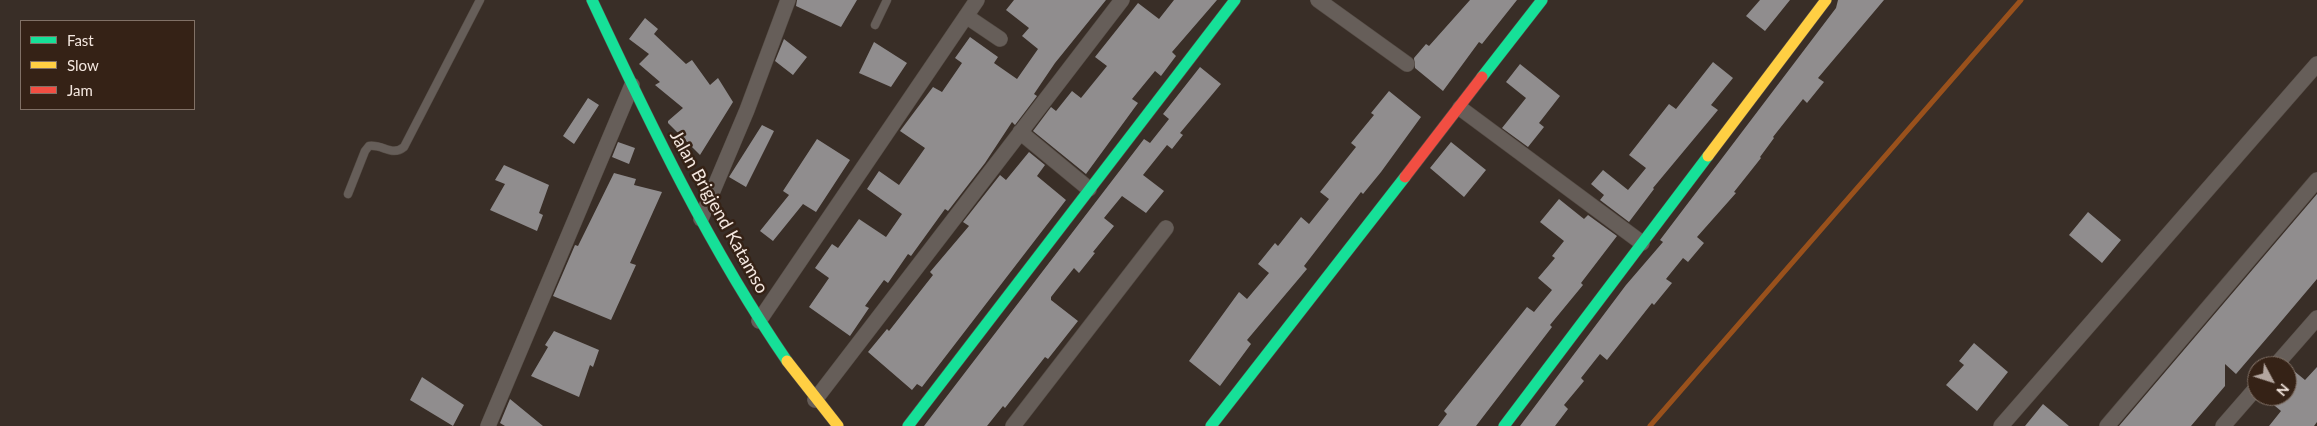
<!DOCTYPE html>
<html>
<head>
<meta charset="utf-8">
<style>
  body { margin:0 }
  #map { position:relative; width:2317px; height:426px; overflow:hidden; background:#392e27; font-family:Lato,sans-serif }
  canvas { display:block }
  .legend { position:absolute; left:20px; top:20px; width:175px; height:90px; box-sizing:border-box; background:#352216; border:1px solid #817166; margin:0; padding:6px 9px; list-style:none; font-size:15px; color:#f4e7df }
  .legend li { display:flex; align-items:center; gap:10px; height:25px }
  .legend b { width:25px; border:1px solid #817166 }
  .north { position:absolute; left:2247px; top:356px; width:50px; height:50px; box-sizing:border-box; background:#352216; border:1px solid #817166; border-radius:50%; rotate:130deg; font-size:14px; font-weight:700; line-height:20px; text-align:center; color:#f4e7df }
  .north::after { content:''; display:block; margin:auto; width:18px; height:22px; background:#b3a69f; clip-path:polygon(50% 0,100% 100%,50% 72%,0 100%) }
</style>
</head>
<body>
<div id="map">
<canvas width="2317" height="426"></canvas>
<ul class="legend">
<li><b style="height:6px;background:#16e098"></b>Fast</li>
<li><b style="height:6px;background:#ffcf43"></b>Slow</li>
<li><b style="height:6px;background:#f24e42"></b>Jam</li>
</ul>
<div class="north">N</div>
</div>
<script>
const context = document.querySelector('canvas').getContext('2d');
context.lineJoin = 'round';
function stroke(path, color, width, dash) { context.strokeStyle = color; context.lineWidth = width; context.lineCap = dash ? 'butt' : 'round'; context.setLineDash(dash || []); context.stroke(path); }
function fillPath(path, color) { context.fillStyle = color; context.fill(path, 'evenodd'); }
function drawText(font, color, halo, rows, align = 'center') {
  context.font = font + ' Lato,sans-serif'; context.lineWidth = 5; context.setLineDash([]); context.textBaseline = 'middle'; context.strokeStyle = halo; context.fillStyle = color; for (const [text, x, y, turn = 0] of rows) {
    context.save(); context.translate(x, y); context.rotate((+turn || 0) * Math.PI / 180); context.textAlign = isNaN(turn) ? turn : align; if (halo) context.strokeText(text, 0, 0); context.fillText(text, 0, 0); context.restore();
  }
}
const stream = new Path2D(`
  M1650 426 2021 0`);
const building = new Path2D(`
  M797 0H857L841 27 796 6Z
  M1014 0H1106L1055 63 1034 94 1037 96 1015 125 1012 122 985 163 948 211 945 209 911 256 908 254 888 283 884 280 865 306 869 308 850 336 809 307 829 278 815 268 832 244 838 248 859 219 886 237 902 214 867 189 879 171 899 185 925 148 900 131 933 87 942 92 962 63 955 58 970 37 998 57 994 63 1017 79 1038 49 1022 36 1029 28 1006 10Z
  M1174 0H1217L1172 52 1176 56 1161 76 1155 71 1132 99 1138 103 1086 174 1033 131 1051 107 1056 111 1072 91 1081 98 1107 66 1095 57 1138 3 1159 19Z
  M1470 0H1517L1482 44 1479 42 1443 91 1415 68 1414 58 1426 44 1429 46Z
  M1760 0H1790L1765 31 1746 16Z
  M1838 0H1884L1818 78 1824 82 1807 103 1803 99 1773 137 1774 138 1760 157 1761 158 1734 192 1736 193 1697 237 1704 243 1688 262 1683 258 1666 279 1672 283 1654 305 1652 303 1607 360 1600 354 1581 378 1584 381 1564 405 1568 409 1555 426H1520L1626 285 1663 242 1660 240 1836 8Z
  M645 18 658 29 654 34 686 64 692 60 710 85 718 78 733 102 700 155 668 123V121L683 108 655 85 660 82 639 64 649 54 629 39Z
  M784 39 807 57 793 75 775 61Z
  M874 42 907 63 891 87 859 73Z
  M1713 62 1733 78 1711 105 1718 110 1653 188 1654 189 1629 222 1600 200 1604 195 1591 184 1603 170 1628 190 1646 168 1629 155 1669 104 1676 109Z
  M1520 64 1560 96 1539 123 1544 127 1528 147 1502 128 1526 98 1506 82Z
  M1200 67 1221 84 1180 133 1183 135 1172 149 1167 145 1143 175 1164 191 1146 213 1122 196 1104 218 1114 226 1093 252 1095 253 1079 273 1074 268 1051 297V300L1078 321 1048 359 1045 357 1005 408 1003 406 987 426H924L1144 139 1150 143 1169 119 1163 114Z
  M1389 91 1421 117 1381 172 1363 194 1361 192 1304 266 1307 269 1247 340 1251 344 1220 386 1189 361 1239 292 1247 299 1269 273 1258 264 1275 243 1278 246 1301 217 1309 224 1329 199 1320 192 1356 147 1351 143 1374 115 1371 113Z
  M588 98 599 105 574 144 563 136Z
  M762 125 774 131 746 187 729 177Z
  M817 139 850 160 816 212 803 204 773 241 760 231 789 195 783 191Z
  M618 142 635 148 629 164 612 157Z
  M1451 142 1486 170 1464 197 1430 168Z
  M1029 152 1045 165 1037 176 1066 200 922 387 917 384 912 390 868 352 887 329 889 331 933 275 930 272 969 226 963 222 1000 175 1006 180Z
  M504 165 549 185 539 213 543 215 537 231 490 210 505 184 495 180Z
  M614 173 636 179 634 185 662 192 630 263 636 265 611 320 553 296 575 245 578 246Z
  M2317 194V279L2273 331 2236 374 2225 364V386L2191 426H2119Z
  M1559 199 1584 219 1588 215 1617 236 1581 283 1583 285 1550 325 1552 327 1476 426H1438L1447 414 1444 411 1527 307 1534 312 1552 290 1538 278 1555 258 1552 256 1564 241 1540 222Z
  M2088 212 2121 240 2102 263 2069 235Z
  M554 331 599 350 593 367 590 365 579 397 531 376 548 347 545 345Z
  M1974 343 2008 372 1977 411 1946 385 1964 365 1959 361Z
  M2288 366 2305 380 2317 367V422L2314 426H2269L2281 411 2263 396H2287Z
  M422 377 464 405 453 426 410 400Z
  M510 399 543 426H505L500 423Z
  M2043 404 2069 426H2025Z`);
const lane = new Path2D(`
  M875 25 887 0
  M348 194 365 151 369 146C383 144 392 157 404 147L480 0`);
const street = new Path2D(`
  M1318 0 1407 64
  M966 16 1000 39
  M1460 108 1642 243
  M1020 132 1089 189
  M701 219 747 110 788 0
  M759 321 977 0
  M2275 366 2317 318
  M815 400 1122 0
  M488 426 632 85
  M1013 426 1166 228
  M2001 426 2317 64
  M2107 426 2317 180
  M2223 426 2257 387`);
const fast = new Path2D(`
  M592 0C650 124 710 249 787 361
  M1482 77 1542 0
  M908 426 1235 0
  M1211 426 1405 177
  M1504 426 1708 156`);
const slow = new Path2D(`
  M1708 156 1826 0
  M787 361 838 426`);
const jam = new Path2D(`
  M1405 177 1482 77`);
const streetNames = [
  ["Jalan Brigjend Katamso",719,212,61]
];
stroke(stream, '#99511c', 5);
fillPath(building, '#908d8e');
stroke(lane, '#564d46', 9);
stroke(street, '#564d46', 16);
stroke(fast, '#564d46', 12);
stroke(slow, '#564d46', 12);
stroke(jam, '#564d46', 12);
stroke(lane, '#665e59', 8);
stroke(street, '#665e59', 15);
stroke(fast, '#16e098', 11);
stroke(slow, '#ffcf43', 11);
stroke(jam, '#f24e42', 11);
drawText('18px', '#f4e7df', '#352216', streetNames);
</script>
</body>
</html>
